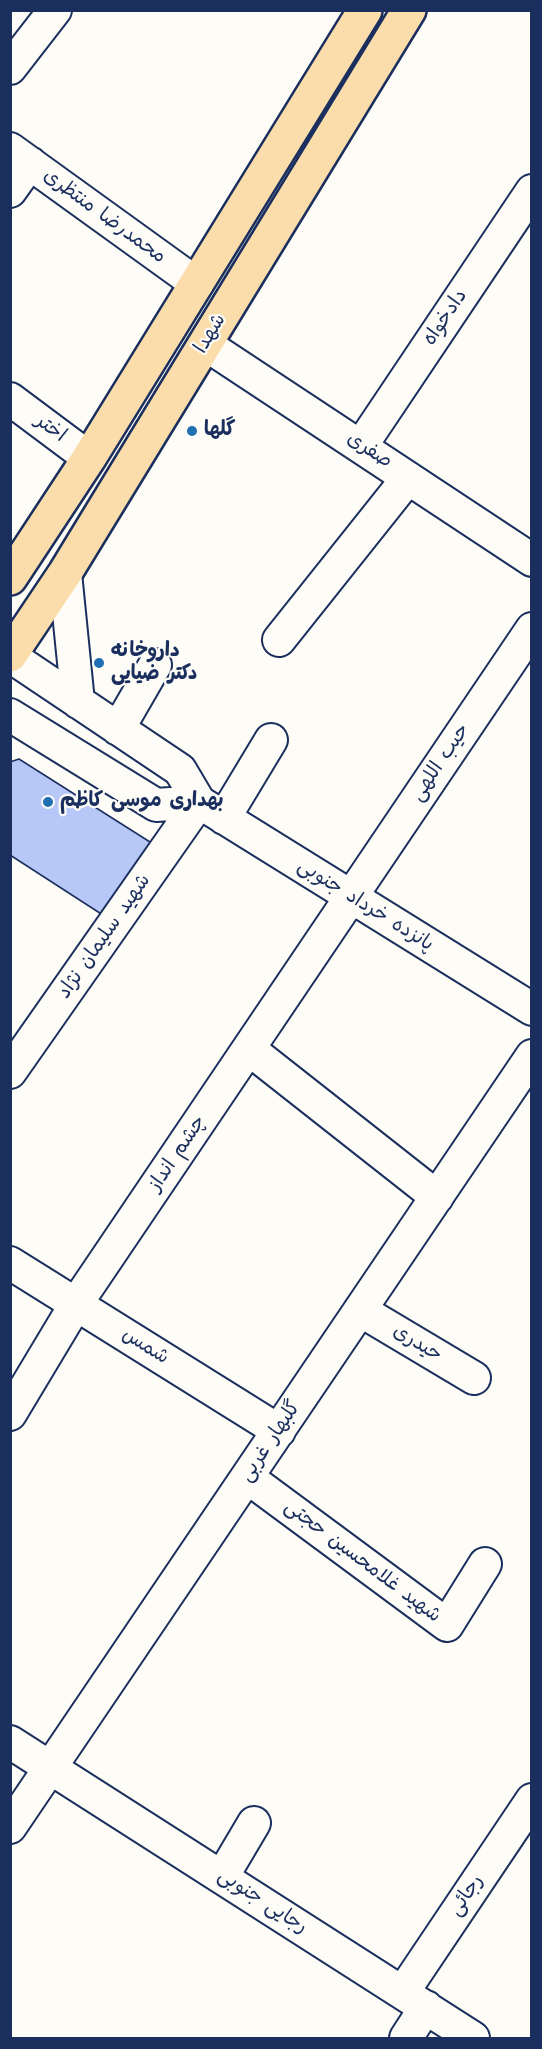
<!DOCTYPE html>
<html>
<head>
<meta charset="utf-8">
<style>
  body { margin:0 }
  #map { position:relative; width:542px; height:2049px; overflow:hidden; background:#fdfcf7; font-family:"Architects Daughter",sans-serif }
  canvas { display:block }
  .frame { position:absolute; inset:0; border:12px solid #1b2f5e; pointer-events:none }
</style>
</head>
<body>
<div id="map">
<canvas width="542" height="2049"></canvas>
<div class="frame"></div>
</div>
<script>
const context = document.querySelector('canvas').getContext('2d');
context.lineJoin = 'round';
function fillPath(path, color) { context.fillStyle = color; context.fill(path, 'evenodd'); }
function stroke(path, color, width, dash) { context.strokeStyle = color; context.lineWidth = width; context.lineCap = dash ? 'butt' : 'round'; context.setLineDash(dash || []); context.stroke(path); }
function drawText(font, color, halo, rows, align = 'center') {
  context.font = font + ' "Architects Daughter","Playpen Sans Arabic",sans-serif'; context.lineWidth = 4.5; context.setLineDash([]); context.textBaseline = 'middle'; context.strokeStyle = halo; context.fillStyle = color; for (const [text, x, y, turn = 0] of rows) {
    context.save(); context.translate(x, y); context.rotate((+turn || 0) * Math.PI / 180); context.textAlign = isNaN(turn) ? turn : align; if (halo) context.strokeText(text, 0, 0); context.fillText(text, 0, 0); context.restore();
  }
}
const building = new Path2D(`
  M19 759 150 842 152 852 109 919 10 855V762Z`);
const minor = new Path2D(`
  M10 68 55 10
  M10 149 197 284
  M10 191 30 163
  M205 344 532 560
  M10 399 89 458
  M361 446 532 191
  M65 573 78 702
  M279 640 408 478
  M10 656 180 770 199 802 532 1009
  M10 715 156 805 199 802
  M118 729 155 665
  M224 818 271 740
  M249 1049 437 1197
  M10 1072 199 802
  M10 1263 279 1431
  M360 1310 474 1378
  M10 1414 76 1304 532 629
  M247 1477 447 1625 485 1564
  M10 1742 473 2038
  M10 1827 532 1056
  M222 1877 254 1823
  M403 1992 532 1800
  M406 2038 426 2007`);
const major = new Path2D(`
  M10 578 89 458 365 10
  M10 655 65 573 409 10`);
const markers = [
  [192,431,6,"#1f6fb2"],
  [99,663,6,"#1f6fb2"],
  [48,802,6,"#1f6fb2"]
];
const streetNames = [
  ["محمدرضا منتظری",104,217,36],
  ["دادخواه",446,318,-56],
  ["شهدا",211,334,-59],
  ["اختر",50,429,37],
  ["صفری",369,451,33],
  ["حیب اللهی",441,763,-56],
  ["پانزده خرداد جنوبی",365,906,32],
  ["شهید سلیمان نژاد",105,937,-55],
  ["چشم انداز",178,1154,-56],
  ["حیدری",417,1344,31],
  ["شمس",145,1347,32],
  ["گلبهار غربی",271,1442,-56],
  ["شهید غلامحسین حجتی",362,1562,37],
  ["رجائی",467,1896,-56],
  ["رجایی جنوبی",262,1902,33]
];
const poiNames = [
  ["گلها",204,431],
  ["داروخانه",111,652],
  ["دکتر ضیایی",111,675],
  ["بهداری موسی کاظم",60,802]
];
fillPath(building, '#b7c8f8');
stroke(building, '#1b2f5e', 1.5);
stroke(minor, '#1b2f5e', 36);
stroke(major, '#1b2f5e', 38);
stroke(minor, '#fdfcf7', 32);
stroke(major, '#fbddab', 33);
for (const [x, y, r, color] of markers) { const dot = new Path2D(); dot.arc(x, y, r, 0, 2 * Math.PI); context.fillStyle = color; context.fill(dot); stroke(dot, '#fdfcf7', 2); }
drawText('20px', '#1b2f5e', '#fdfcf7', streetNames);
drawText('bold 20px', '#1b2f5e', '#fdfcf7', poiNames, 'left');
</script>
</body>
</html>
